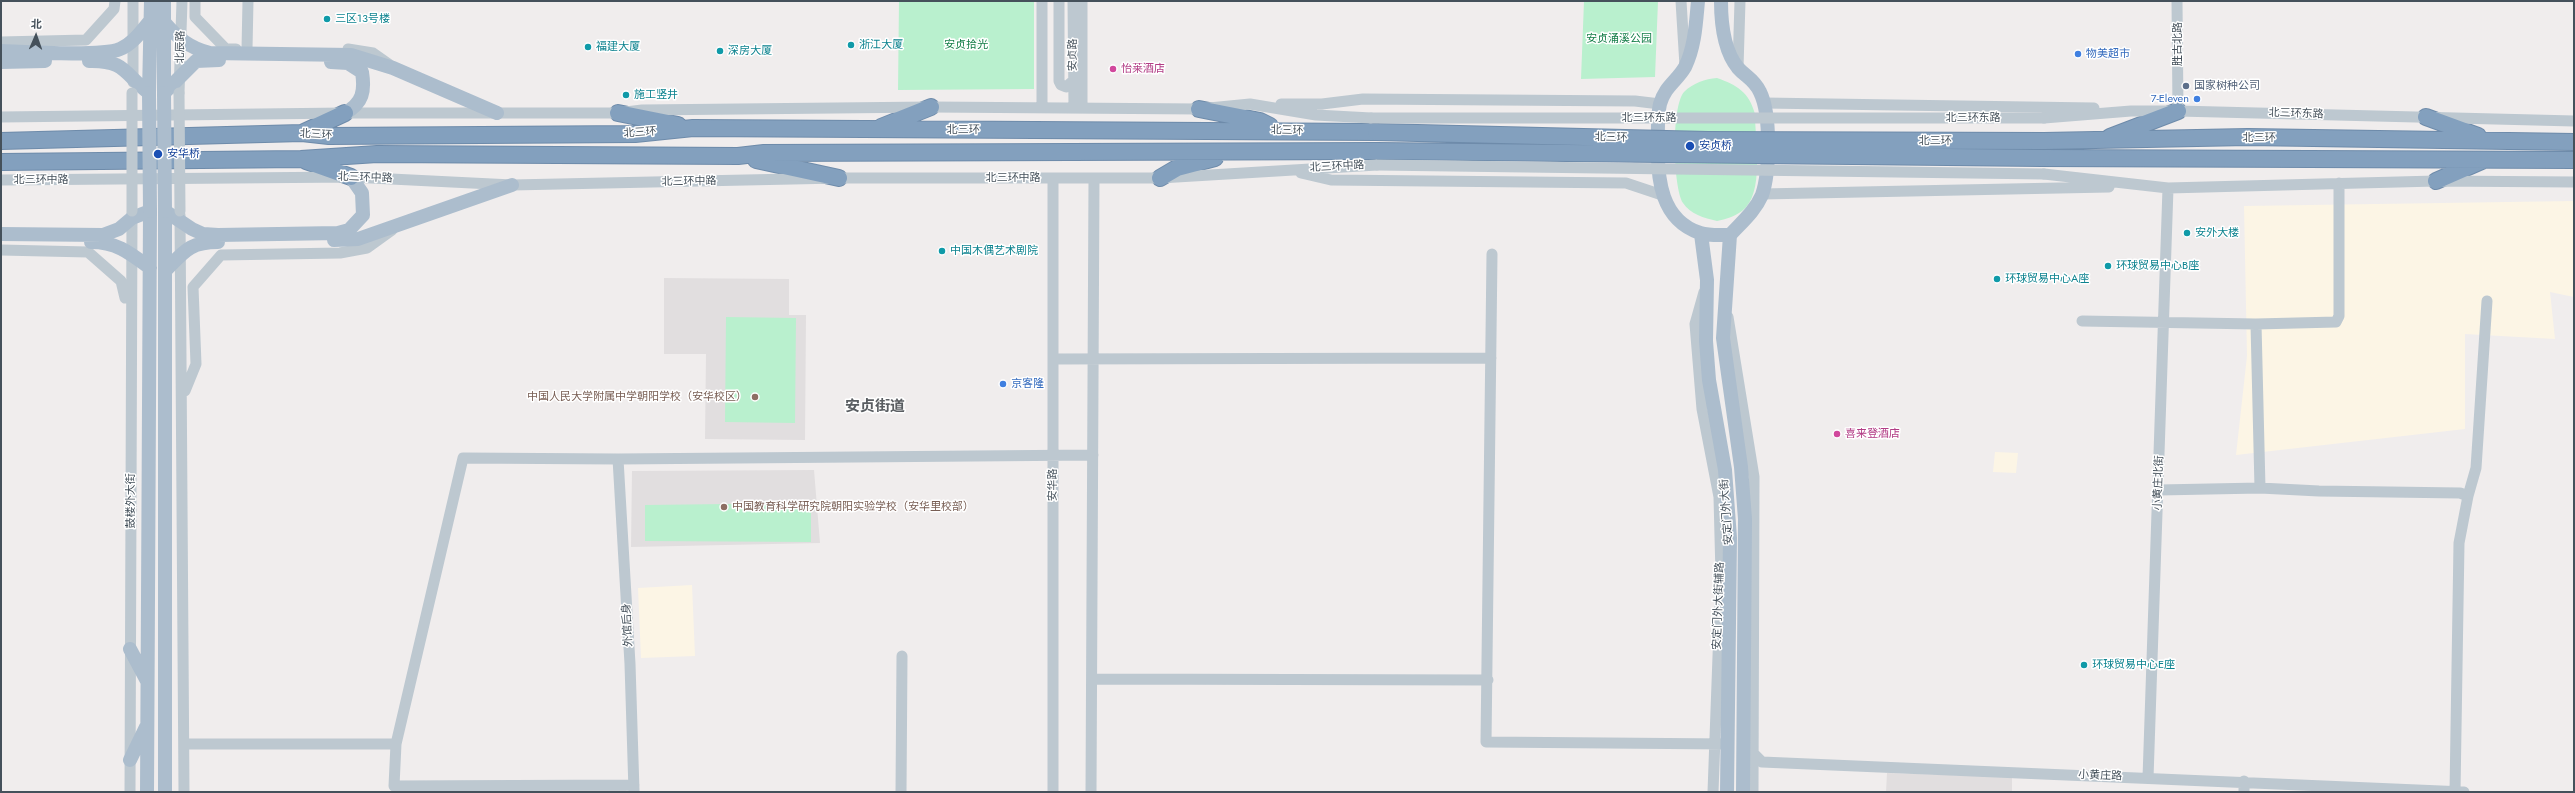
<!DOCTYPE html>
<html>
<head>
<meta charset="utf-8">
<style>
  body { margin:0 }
  #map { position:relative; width:2575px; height:793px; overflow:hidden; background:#f0eded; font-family:Jost,"Noto Sans SC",sans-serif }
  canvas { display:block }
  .frame { position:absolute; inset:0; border:2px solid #45515b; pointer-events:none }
  .north { position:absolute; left:16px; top:16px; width:40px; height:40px; -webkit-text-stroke:3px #fff; paint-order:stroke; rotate:2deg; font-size:11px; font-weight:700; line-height:16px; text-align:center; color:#45515b }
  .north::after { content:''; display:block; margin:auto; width:14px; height:18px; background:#45515b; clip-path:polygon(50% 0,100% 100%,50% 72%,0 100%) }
</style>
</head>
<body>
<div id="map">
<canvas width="2575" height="793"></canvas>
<div class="frame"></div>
<div class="north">北</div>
</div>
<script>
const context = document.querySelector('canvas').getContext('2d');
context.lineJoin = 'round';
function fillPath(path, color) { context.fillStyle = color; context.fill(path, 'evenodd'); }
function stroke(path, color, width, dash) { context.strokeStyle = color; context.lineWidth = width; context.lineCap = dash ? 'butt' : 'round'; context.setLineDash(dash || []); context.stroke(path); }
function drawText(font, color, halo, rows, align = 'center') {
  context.font = font + ' Jost,"Noto Sans SC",sans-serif'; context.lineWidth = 3; context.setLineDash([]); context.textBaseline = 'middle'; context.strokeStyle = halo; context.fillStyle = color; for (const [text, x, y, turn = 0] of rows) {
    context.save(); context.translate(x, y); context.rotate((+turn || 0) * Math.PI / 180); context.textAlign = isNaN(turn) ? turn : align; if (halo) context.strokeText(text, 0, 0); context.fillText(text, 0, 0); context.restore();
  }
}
const commercial = new Path2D(`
  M2574 201V297L2550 292 2555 339 2465 334V429L2236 455 2247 356 2244 206Z
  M1995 452 2018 453 2016 473 1993 472Z
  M692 585 695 656 641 658 638 588Z`);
const education = new Path2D(`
  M664 278 789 279V315H806L805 440 705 439 706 354H664Z
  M814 470 820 543 631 547 632 471Z
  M1887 773 2012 777V792H1886Z
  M522 788 626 789V792H522Z`);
const green = new Path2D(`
  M899 1H1034V89L898 90Z
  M1584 1H1658L1655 77 1581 79Z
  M1717 78C1737 85 1749 92 1755 114 1755 140 1765 194 1742 211 1734 217 1726 219 1717 221 1704 218 1690 214 1683 203 1673 186 1671 107 1684 92 1693 83 1705 79 1717 78Z
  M726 317 796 318 795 423 725 422Z
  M811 503V542L645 541V505Z`);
const minor = new Path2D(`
  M195 1V17L226 49H236
  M1042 1V108
  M1059 1V81L1061 85 1066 87 1073 81
  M1073 1 1074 108
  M1681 1 1685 66
  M2177 1 2178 111
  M1 42 86 40 114 9 115 1
  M247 49 248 1
  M348 49 373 53 390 65
  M1738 68 1740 1
  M133 82V1
  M179 93 182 1
  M1764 103 2094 108
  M1281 104H1322L1363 99 1635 101 1660 104
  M1082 108V1
  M1 117 345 113H618L642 110 931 107 1199 109 1250 104 1316 115 1371 118
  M2044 118 2131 111H2178L2574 121
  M1301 173 1331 180 1626 183 1662 195
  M2044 174 2168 188 2436 181 2574 182
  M1 180 351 177 512 185 839 178H1160L1377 165
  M1762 194 2109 187
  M180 215 184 792
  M1 250 88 252 121 281 125 298
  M1492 254 1486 742 1728 744
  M1704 292 1695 324 1702 409 1719 497 1721 575 1713 792
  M1728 317 1754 477 1753 792
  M2082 321 2256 324 2336 322 2339 316V183
  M2256 324 2260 488
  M1053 359 1491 358
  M185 391 196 364 193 287 221 255 340 253 367 248 392 230
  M618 459 630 664 634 791
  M2159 490 2260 488 2319 491 2460 493 2468 496
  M1092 679 1488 680
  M1743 743 1762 762 2464 792
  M185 744H396
  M2148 778 2168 188
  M634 785 394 786 396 744 463 458 618 459 1093 455
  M130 792 132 213
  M901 792 902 656
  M1053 792V178
  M1091 792 1094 178
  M2244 792V781
  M2455 792 2459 543 2468 496 2476 468 2487 301`);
const major = new Path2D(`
  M164 1V93
  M1698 1C1696 22 1695 47 1685 67 1677 81 1665 86 1660 104 1657 117 1658 131 1658 144 1657 179 1661 220 1700 233 1709 236 1721 235 1730 235
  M1721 1C1721 22 1724 51 1738 68 1746 77 1754 79 1760 92 1771 114 1770 172 1762 195 1755 211 1742 222 1730 235
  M164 22C178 38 189 48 210 53L351 55 393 68 497 113
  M1 51C26 52 101 57 120 49 133 44 142 30 151 20
  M89 61C126 60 124 74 149 93
  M1 62 45 61
  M331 62 348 63 362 72C365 91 363 103 345 113
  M149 93 151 1
  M164 93 196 61 219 60
  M1 234 103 235 119 229 132 218 150 211 147 792
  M1701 234 1707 280 1706 341 1709 380 1725 470 1730 538 1727 792
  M1730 235 1723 338 1741 467 1745 519 1743 792
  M334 240 358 239 512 185
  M91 242C117 242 130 253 150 268
  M165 271C184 252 189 242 218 242
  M130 649 147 681
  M130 760 146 727
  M165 792V211L192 229 203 234 218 235 338 233 349 230 363 215 362 193 351 177`);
const highway = new Path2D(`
  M1199 109 1260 121 1270 126
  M618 113 678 125
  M2426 117 2478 136
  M881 127 931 107
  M302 133 345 113
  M2110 137 2178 111
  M1 141 302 133 329 136 635 134 693 128 1376 132
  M2044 141 2248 137 2574 142
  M2042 158 2574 160
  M756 160 839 178
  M306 161 351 177
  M1 162 301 159 377 154 738 156 764 153 1377 151
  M1160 178 1177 168 1215 158
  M2436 181 2484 160`);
const minorBridge = new Path2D(`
  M179 93 180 211
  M1371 118H2044
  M1377 165 2044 174
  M132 211V93`);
const majorBridge = new Path2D(`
  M149 93 150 211
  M164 93 165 211`);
const highwayBridge = new Path2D(`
  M1376 132 1708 140 2044 141
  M1377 151 2042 158`);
const markers = [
  [327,19,4,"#0f9aa8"],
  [851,45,4,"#0f9aa8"],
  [588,47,4,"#0f9aa8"],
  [720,51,4,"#0f9aa8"],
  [2078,54,4,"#3f7fe0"],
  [1113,69,4,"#d1479c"],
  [2186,86,4,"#5c6f8a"],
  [626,95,4,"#0f9aa8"],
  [2197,99,4,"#3f7fe0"],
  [1690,146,5,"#1a4fb4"],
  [158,154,5,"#1a4fb4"],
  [2187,233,4,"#0f9aa8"],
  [942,251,4,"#0f9aa8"],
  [2108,266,4,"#0f9aa8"],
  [1997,279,4,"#0f9aa8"],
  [1003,384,4,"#3f7fe0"],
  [755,397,4,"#8d6e63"],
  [1837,434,4,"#d1479c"],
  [724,507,4,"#8d6e63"],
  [2084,665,4,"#0f9aa8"]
];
const cultureNames = [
  ["三区13号楼",335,19],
  ["浙江大厦",859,45],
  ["福建大厦",596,47],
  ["深房大厦",728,51],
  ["施工竖井",634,95],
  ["安外大楼",2195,233],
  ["中国木偶艺术剧院",950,251],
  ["环球贸易中心B座",2116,266],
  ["环球贸易中心A座",2005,279],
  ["环球贸易中心E座",2092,665]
];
const parkNames = [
  ["安贞涌溪公园",1619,39],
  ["安贞拾光",966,45]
];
const streetNames = [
  ["胜古北路",2178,44,-90],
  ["北辰路",181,47,-89],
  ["安贞路",1073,55,-90],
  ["北三环东路",2296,114,2],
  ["北三环东路",1649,118],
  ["北三环东路",1973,118],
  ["北三环",963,130],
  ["北三环",1287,131,1],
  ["北三环",640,133,-4],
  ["北三环",316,135,3],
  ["北三环",1611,138,1],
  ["北三环",2259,138],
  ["北三环",1935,141],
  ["北三环中路",1337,167,-3],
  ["北三环中路",365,178,2],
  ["北三环中路",1013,178],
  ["北三环中路",41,180],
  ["北三环中路",689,182,-1],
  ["小黄庄北街",2159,483,-88],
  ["安华路",1053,485,-90],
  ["鼓楼外大街",131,501,-90],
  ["安定门外大街",1727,512,-94],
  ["安定门外大街辅路",1719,606,-88],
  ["外馆后身",628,625,-93],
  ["小黄庄路",2100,776,2]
];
const shopNames = [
  ["物美超市",2086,54],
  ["7-Eleven",2189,99,"right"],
  ["京客隆",1011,384]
];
const hotelNames = [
  ["怡莱酒店",1121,69],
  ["喜来登酒店",1845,434]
];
const serviceNames = [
  ["国家树种公司",2194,86]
];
const transitNames = [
  ["安贞桥",1699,146],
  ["安华桥",167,154]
];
const educationNames = [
  ["中国人民大学附属中学朝阳学校（安华校区）",747,397],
  ["中国教育科学研究院朝阳实验学校（安华里校部）",732,507,"left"]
];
const districtNames = [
  ["安贞街道",875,407]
];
fillPath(commercial, '#fcf5e5');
fillPath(education, '#e1dedf');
fillPath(green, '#b9f0ce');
stroke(highway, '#6e8baa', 18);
stroke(minor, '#bdc8d0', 11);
stroke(major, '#acbdcd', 14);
stroke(highway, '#83a0be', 16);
stroke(highwayBridge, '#6e8baa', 18, []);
stroke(minorBridge, '#bdc8d0', 11);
stroke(majorBridge, '#acbdcd', 14);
stroke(highwayBridge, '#83a0be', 16);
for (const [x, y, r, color] of markers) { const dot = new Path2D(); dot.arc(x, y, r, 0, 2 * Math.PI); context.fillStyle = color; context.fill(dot); stroke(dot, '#fff', 1.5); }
drawText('11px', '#0d838f', '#fff', cultureNames, 'left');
drawText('11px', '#147e48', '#fff', parkNames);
drawText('11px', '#45515b', '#fff', streetNames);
drawText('11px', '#366cbe', '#fff', shopNames, 'left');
drawText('11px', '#b23c85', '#fff', hotelNames, 'left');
drawText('11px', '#4e5e75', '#fff', serviceNames, 'left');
drawText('11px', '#164399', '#fff', transitNames, 'left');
drawText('11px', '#785e54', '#fff', educationNames, 'right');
drawText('bold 15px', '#5a5e62', '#fff', districtNames);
</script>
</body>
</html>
